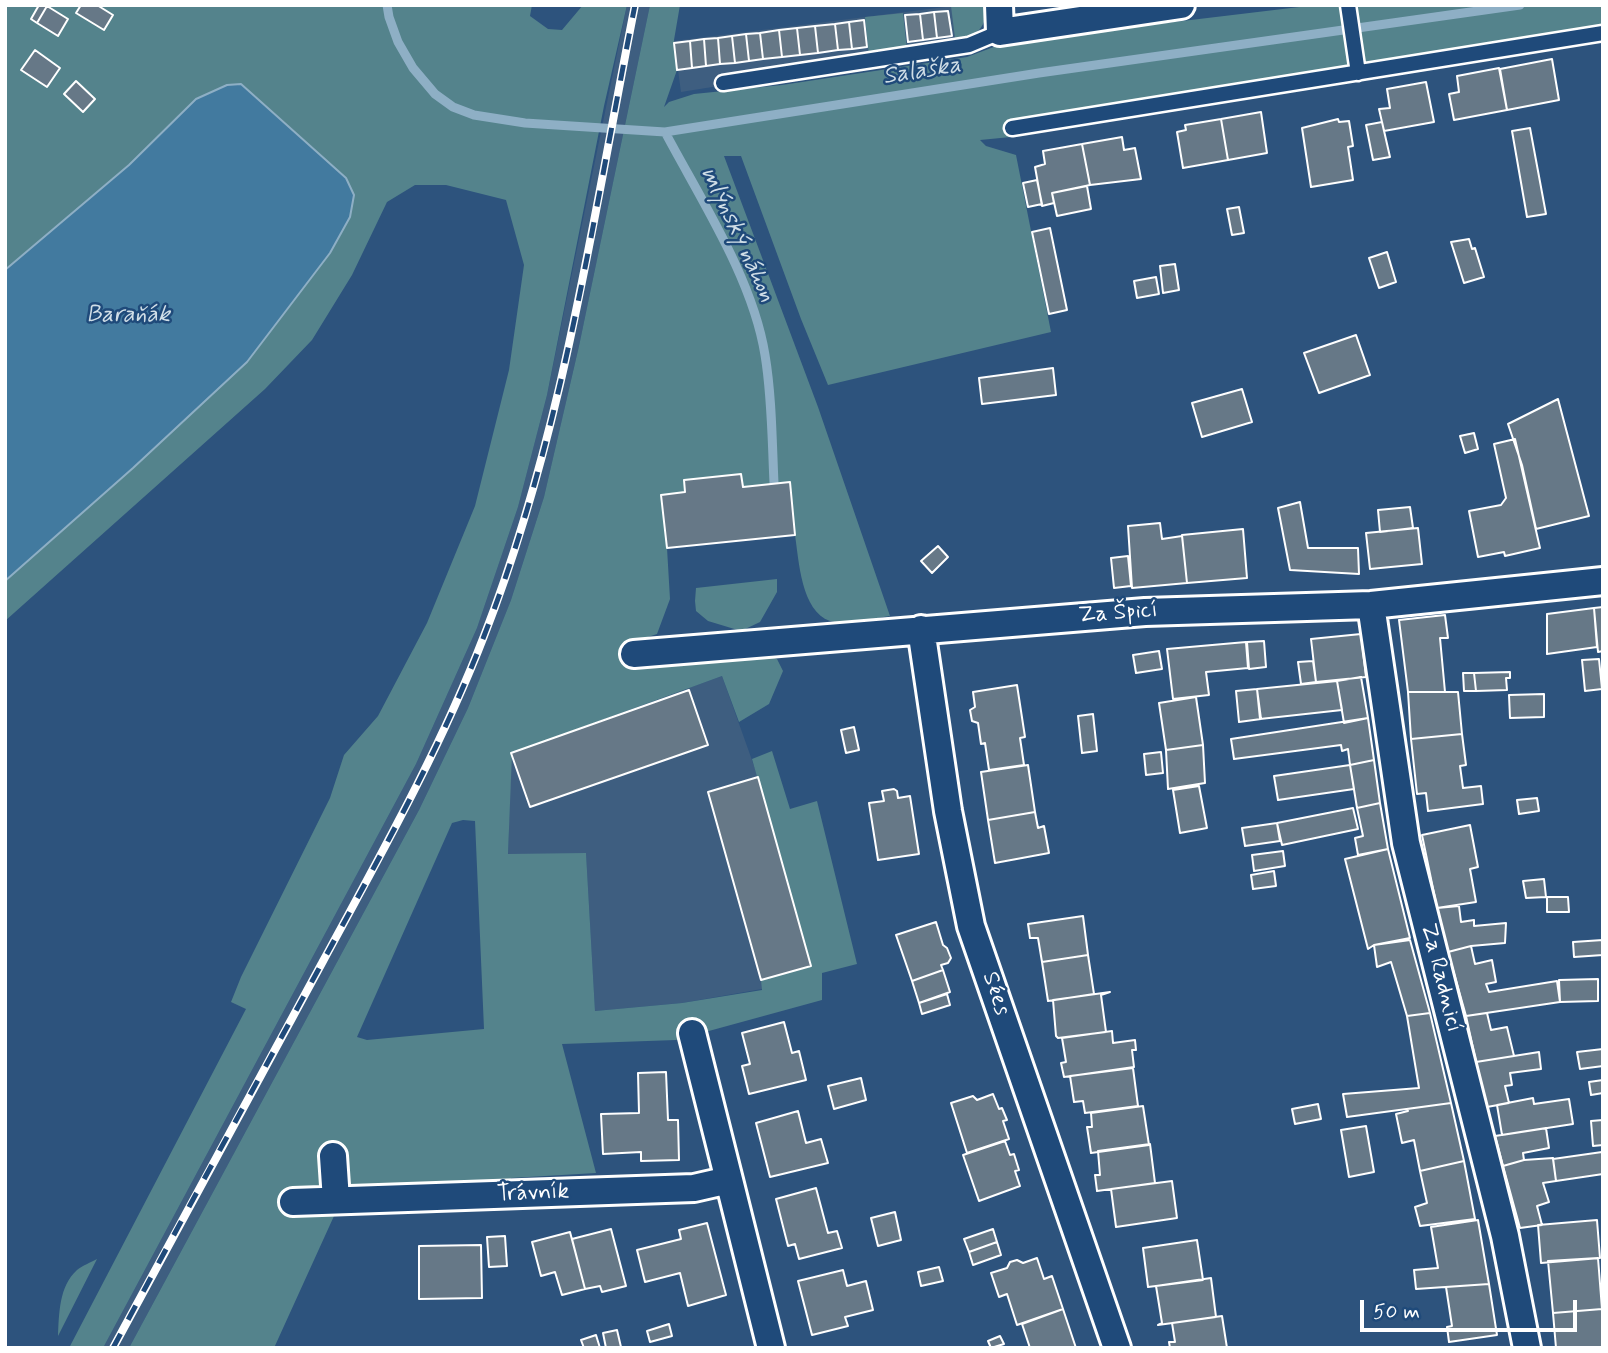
<!DOCTYPE html>
<html>
<head>
<meta charset="utf-8">
<style>
  body { margin:0 }
  #map { position:relative; width:1608px; height:1353px; overflow:hidden; background:#2d537d; font-family:Mynerve,sans-serif }
  canvas { display:block }
  .frame { position:absolute; inset:0; border:7px solid #fff; pointer-events:none }
  .scale { position:absolute; left:1360px; top:1300px; width:217px; height:32px; box-sizing:border-box; border:4px solid #fff; border-top:0; padding-left:9px; font-size:21px; line-height:24px; white-space:nowrap; color:#fff; -webkit-text-stroke:5px #1f4a7a; paint-order:stroke }
</style>
</head>
<body>
<div id="map">
<canvas width="1608" height="1353"></canvas>
<div class="frame"></div>
<div class="scale">50 m</div>
</div>
<script>
const context = document.querySelector('canvas').getContext('2d');
context.lineJoin = 'round';
function fillPath(path, color) { context.fillStyle = color; context.fill(path, 'evenodd'); }
function stroke(path, color, width, dash) { context.strokeStyle = color; context.lineWidth = width; context.lineCap = dash ? 'butt' : 'round'; context.setLineDash(dash || []); context.stroke(path); }
function drawText(font, color, halo, rows, align = 'center') {
  context.font = font + ' Mynerve,sans-serif'; context.lineWidth = 5; context.setLineDash([]); context.textBaseline = 'middle'; context.strokeStyle = halo; context.fillStyle = color; for (const [text, x, y, turn = 0] of rows) {
    context.save(); context.translate(x, y); context.rotate((+turn || 0) * Math.PI / 180); context.textAlign = isNaN(turn) ? turn : align; if (halo) context.strokeText(text, 0, 0); context.fillText(text, 0, 0); context.restore();
  }
}
const built = new Path2D(`
  M627 5H650L579 346 544 497 511 600 468 708 419 810 129 1348H103L416 764 477 628 518 507 547 395Z
  M961 5H978L982 44 681 92 674 41Z
  M722 676 758 777 811 966 762 980V989L682 1003 595 1011 586 854 508 855 511 753Z`);
const green = new Path2D(`
  M5 5H532L530 16 548 29 562 30 583 5H627L604 106 547 395 518 507 477 628 416 764 103 1348H69L246 1009 231 1002 241 977 330 798 344 755 378 716 427 623 475 506 509 370 524 265 506 200 446 185H415L387 202 352 275 312 340 265 389 5 621V581L133 468 247 362 330 253 350 217 354 195 346 178 241 84 196 99 129 165 5 270Z
  M650 5H680L674 40 677 70 664 107 669 102 694 94 782 85 967 57 1007 42 1316 5H1603V24L1040 117 1009 125 1011 137 980 140 986 146 1016 155 1051 332 828 385 801 319 741 156H724L818 407 890 616C875 618 842 625 830 621 801 611 799 561 795 535L667 548 670 599 657 634 630 643 765 654 777 659 783 671 769 704 739 722 722 676 512 753 508 854 586 853 595 1011 682 1003 762 990 761 980 811 966 752 759 772 751 790 809 817 801 857 964 822 973V1000L676 1040 562 1044 596 1173 511 1178 509 1187 354 1188 349 1183 274 1348H129L419 810 468 708 511 600 544 497 579 346ZM463 820 475 821 484 1029 367 1040 357 1037 452 823Z
  M958 5H986C987 28 977 37 955 38L951 6Z
  M903 13 907 50 869 56 865 17Z
  M777 579V592L760 622 741 631 708 621 696 611 695 601 696 588Z
  M97 1259 58 1336C59 1314 59 1286 77 1270 82 1266 91 1262 97 1259Z`);
const water = new Path2D(`
  M241 84 346 178 354 195 350 217 330 253 247 362 133 468 5 581V270L129 165 196 99 227 85Z`);
const stream = new Path2D(`
  M387 5 389 17 398 42 413 68 435 94 453 107 474 115 525 123 665 132 1039 73 1520 5
  M665 132C701 200 753 279 765 355 772 397 772 441 774 483`);
const building = new Path2D(`
  M39 5 47 6 37 23 31 19Z
  M81 5H97L113 15 104 30 76 13Z
  M47 6 68 19 58 36 37 23Z
  M948 11 952 36 937 38 934 12Z
  M934 12 937 38 923 40 920 14Z
  M920 14 923 40 908 42 905 15Z
  M864 20 867 47 852 49 849 22Z
  M849 22 852 49 838 50 835 24Z
  M835 24 838 50 818 53 815 26Z
  M815 26 818 53 800 55 797 28Z
  M797 28 800 55 782 57 779 30Z
  M779 30 782 57 763 59 760 33Z
  M760 33 763 59 749 61 746 34Z
  M746 34 749 61 735 63 732 36Z
  M732 36 735 63 720 64 718 38Z
  M718 38 720 64 706 66 704 39Z
  M704 39 706 66 692 68 690 41Z
  M690 41 692 68 677 70 674 43Z
  M35 50 60 68 47 87 21 70Z
  M1552 59 1559 100 1507 110 1500 69Z
  M1499 68 1507 110 1454 120 1449 94 1459 92 1457 76Z
  M76 81 95 99 83 112 64 94Z
  M1426 82 1434 122 1384 131 1379 109 1390 108 1387 89Z
  M1261 112 1267 153 1228 160 1221 119Z
  M1221 119 1228 160 1183 168 1177 132 1186 130 1185 125Z
  M1338 119 1339 122 1349 121 1353 146 1348 147 1353 180 1311 187 1302 128Z
  M1382 122 1390 157 1373 160 1366 125Z
  M1530 128 1546 214 1527 217 1512 131Z
  M1122 137 1124 150 1135 148 1141 179 1090 185 1082 144Z
  M1082 144 1090 185 1052 193 1054 203 1042 206 1035 167 1045 164 1043 151Z
  M1037 180 1042 204 1028 207 1023 183Z
  M1087 186 1091 209 1057 216 1052 193Z
  M1239 207 1244 233 1232 235 1227 209Z
  M1050 228 1067 310 1049 314 1032 232Z
  M1469 239 1472 249 1475 248 1484 277 1464 283 1451 242Z
  M1387 252 1396 282 1379 288 1369 258Z
  M1175 264 1179 290 1163 293 1160 266Z
  M1156 277 1159 294 1137 298 1134 281Z
  M1356 335 1370 375 1319 393 1304 353Z
  M1053 368 1056 395 982 404 979 378Z
  M1242 389 1252 422 1202 437 1192 403Z
  M1558 399 1589 516 1536 529 1522 465 1508 424Z
  M1474 433 1478 449 1465 453 1460 436Z
  M1515 439 1540 548 1505 556 1504 552 1478 557 1469 511 1501 505 1506 498 1494 444Z
  M741 474 743 487 790 482 795 535 667 548 661 495 685 492 684 480Z
  M1300 502 1308 548H1358L1359 574 1290 570 1278 508Z
  M1410 507 1413 528 1380 532 1378 510Z
  M1160 523 1162 539 1182 536 1187 583 1132 588 1128 526Z
  M1418 528 1422 564 1370 569 1366 533Z
  M1243 529 1247 578 1187 583 1182 535Z
  M938 546 948 557 932 573 921 561Z
  M1128 556 1131 586 1114 588 1111 558Z
  M1603 607V651L1598 652 1594 608Z
  M1594 608 1597 647 1547 654V614Z
  M1445 615 1448 638H1440L1445 692H1408L1399 620Z
  M1361 634 1366 677 1316 682 1311 639Z
  M1264 641 1266 667 1249 669 1247 642Z
  M1246 642 1248 668 1206 672 1209 695 1173 699 1167 649Z
  M1159 651 1162 669 1136 673 1133 655Z
  M1599 659 1602 689 1585 691 1582 660Z
  M1313 661 1316 682 1301 684 1298 662Z
  M1510 672V678H1506L1507 690 1476 691 1474 673Z
  M1463 673H1474L1476 691H1464Z
  M1361 677 1368 718 1344 723 1337 681Z
  M1337 681 1342 710 1260 719 1257 689Z
  M1017 685 1025 737 1020 738 1024 765 989 770 985 743 981 744 978 723 972 721 970 710 975 707 973 692Z
  M1257 689 1261 719 1239 722 1236 691Z
  M689 690 708 745 530 807 511 753Z
  M1408 692H1458L1462 734 1411 739Z
  M1544 694V717L1510 718 1509 695Z
  M1196 697 1203 745 1166 750 1159 703Z
  M1093 714 1097 751 1082 753 1078 716Z
  M1368 718 1374 760 1350 765 1348 749 1342 751 1341 745 1234 759 1231 739Z
  M854 727 859 750 846 753 841 730Z
  M1462 734 1466 765 1460 766 1463 788 1481 786 1483 804 1428 811 1426 793 1417 794 1411 739Z
  M1203 745 1205 783 1168 789 1166 750Z
  M1161 752 1163 773 1146 775 1144 754Z
  M1374 760 1380 803 1357 808 1350 765Z
  M1028 765 1035 812 988 820 981 772Z
  M1350 765 1354 789 1278 800 1274 776Z
  M758 777 811 966 761 980 708 792Z
  M1199 786 1207 828 1180 833 1173 790Z
  M894 789 897 791 898 798 910 796 919 854 878 860 869 803 884 801 882 791Z
  M1537 798 1539 811 1519 814 1517 800Z
  M1380 803 1388 849 1358 855 1355 838 1363 836 1357 808Z
  M1353 808 1358 829 1282 845 1277 823Z
  M1035 812 1038 828 1044 826 1049 853 995 863 988 820Z
  M1277 823 1280 841 1245 846 1242 828Z
  M1470 825 1478 867 1470 869 1476 902 1437 908 1422 835Z
  M1388 849 1410 938 1374 945 1368 949 1345 859Z
  M1283 851 1285 866 1254 871 1252 855Z
  M1274 871 1276 886 1253 889 1251 875Z
  M1544 879 1546 897 1526 898 1523 881Z
  M1547 897H1568L1569 912H1547Z
  M1459 906 1461 922 1474 920V926L1506 923 1505 943 1471 946 1448 952 1437 908Z
  M1083 916 1088 955 1042 962 1038 938H1030L1028 924Z
  M936 922 943 945 947 948 951 958 948 963 941 965 943 970 912 981 896 935Z
  M1410 940 1430 1013 1407 1016 1391 962 1377 967 1374 945Z
  M1603 940V955L1574 957 1573 942Z
  M1471 946 1475 964 1492 960 1496 982 1486 984 1489 992 1557 981 1560 1002 1466 1016 1448 952Z
  M1088 955 1094 994 1048 1001 1042 962Z
  M943 970 950 992 919 1003 912 981Z
  M1598 979V1001L1560 1002 1559 980Z
  M1110 992 1101 995 1106 1032 1058 1038 1056 1036 1053 1000Z
  M947 994 950 1005 922 1014 919 1003Z
  M1430 1013 1451 1103 1347 1117 1343 1094 1419 1088 1407 1016Z
  M1487 1013 1491 1030 1507 1027 1514 1056 1476 1062 1466 1016Z
  M784 1022 792 1053 799 1051 806 1080 749 1094 742 1066 750 1064 742 1033Z
  M1112 1031 1113 1043 1135 1040 1136 1050H1132L1134 1067 1064 1077 1061 1063 1066 1062 1062 1038Z
  M1603 1049V1066L1580 1069 1577 1052Z
  M1539 1052 1541 1069 1510 1073 1512 1085 1505 1086 1509 1103 1487 1107 1476 1062Z
  M1133 1068 1138 1106 1085 1113 1083 1101 1074 1102 1070 1076Z
  M666 1072 668 1120H678L679 1160 641 1161V1152L603 1154 601 1114 639 1113 638 1073Z
  M861 1078 866 1100 834 1109 828 1086Z
  M1603 1080V1093L1591 1095 1589 1082Z
  M993 1094 999 1109 1002 1108 1007 1120 1003 1121 1009 1139 967 1153 951 1103 973 1096 977 1100Z
  M1533 1098 1534 1104 1569 1099 1573 1124 1502 1135 1497 1105Z
  M1451 1103 1464 1161 1420 1171 1414 1140 1402 1143 1396 1114 1408 1111 1407 1109Z
  M1318 1104 1321 1119 1295 1124 1292 1109Z
  M1143 1106 1149 1145 1091 1153 1087 1127H1092L1091 1113Z
  M798 1111 806 1143 821 1139 828 1163 770 1177 756 1123Z
  M1603 1120V1145L1593 1146 1591 1121Z
  M1366 1126 1374 1172 1349 1177 1341 1130Z
  M1546 1128 1549 1148 1523 1153 1524 1160 1503 1166 1495 1136Z
  M1005 1141 1010 1155 1014 1154 1019 1170 1015 1171 1020 1186 979 1201 963 1155Z
  M1150 1144 1155 1183 1097 1191 1095 1175H1100L1098 1151Z
  M1602 1152 1603 1174 1556 1181 1553 1159Z
  M1553 1158 1556 1181 1543 1183 1549 1202 1537 1206 1542 1225 1520 1228 1503 1166 1524 1160Z
  M1464 1161 1475 1219 1420 1226 1415 1207 1427 1203 1420 1171Z
  M1172 1181 1177 1218 1116 1227 1111 1189Z
  M816 1188 828 1233 837 1231 842 1248 799 1259 795 1244 788 1246 776 1199Z
  M895 1212 901 1240 878 1246 871 1218Z
  M1478 1220 1489 1284 1416 1289 1414 1270 1438 1268 1431 1227Z
  M1597 1220 1600 1258 1541 1263 1538 1225Z
  M707 1223 726 1295 688 1306 680 1273 645 1282 637 1250 681 1239 679 1230Z
  M611 1229 626 1286 602 1292 600 1286 585 1289 572 1239Z
  M993 1229 997 1242 969 1252 964 1239Z
  M570 1232 585 1289 562 1295 555 1272 541 1276 532 1242Z
  M505 1236 507 1266 489 1267 487 1237Z
  M1197 1240 1203 1280 1148 1287 1143 1248Z
  M997 1242 1001 1255 973 1265 969 1252Z
  M481 1245 482 1298 419 1299V1246Z
  M1037 1258 1044 1279 1052 1276 1063 1309 1017 1325 1007 1294 999 1297 991 1273 1007 1268 1010 1262 1017 1260 1023 1263Z
  M1598 1258 1602 1309 1553 1313 1548 1261Z
  M939 1267 943 1281 921 1286 918 1272Z
  M843 1270 847 1286 866 1281 873 1310 845 1317 848 1326 812 1335 798 1281Z
  M1211 1278 1216 1317 1158 1325 1162 1323 1156 1286Z
  M1489 1284 1497 1335 1449 1342 1447 1327 1452 1326 1446 1287Z
  M1063 1309 1076 1348H1030L1022 1324Z
  M1602 1309 1603 1348H1556L1553 1313Z
  M1222 1316 1227 1348H1170L1169 1342H1175L1172 1323Z
  M669 1324 672 1336 650 1342 647 1331Z
  M617 1330 621 1347 606 1348 603 1333Z
  M596 1335 600 1348H584L581 1340Z
  M1000 1336 1004 1344 991 1348 988 1341Z`);
const service = new Path2D(`
  M1348 5 1358 73
  M723 83 969 45 1000 32
  M1012 128 1603 33`);
const minor = new Path2D(`
  M999 5 1000 32 1181 5
  M1371 605 1406 843 1505 1236 1527 1348
  M921 629 948 811 971 926 1117 1348
  M634 654 1145 612 1371 605 1603 581
  M692 1033 729 1180
  M333 1156 336 1200
  M293 1202 694 1188 729 1180 771 1348`);
const rail = new Path2D(`
  M113 1348C182 1219 252 1091 322 963 380 856 440 750 484 636 563 434 593 217 635 5`);
const streetNames = [
  ["Za Špicí",1118,614,-4],
  ["Za Radnicí",1440,978,76],
  ["Sées",995,994,71],
  ["Trávník",533,1194,-2]
];
const waterNames = [
  ["Salaška",922,72,-9],
  ["mlýnský náhon",737,235,65],
  ["Baraňák",128,316]
];
fillPath(built, '#3e5e80');
fillPath(green, '#54838c');
fillPath(water, '#427a9f');
stroke(water, '#8eafc5', 2);
stroke(stream, '#8eafc5', 9);
fillPath(building, '#667887');
stroke(building, '#fff', 2);
stroke(service, '#fff', 19);
stroke(minor, '#fff', 32);
stroke(service, '#1f4a7a', 14);
stroke(minor, '#1f4a7a', 26);
stroke(rail, '#fff', 8);
stroke(rail, '#1f4a7a', 5, [16]);
drawText('23px', '#fff', '#1f4a7a', streetNames);
drawText('italic 24px', '#d0dee7', '#1f4a7a', waterNames);
</script>
</body>
</html>
